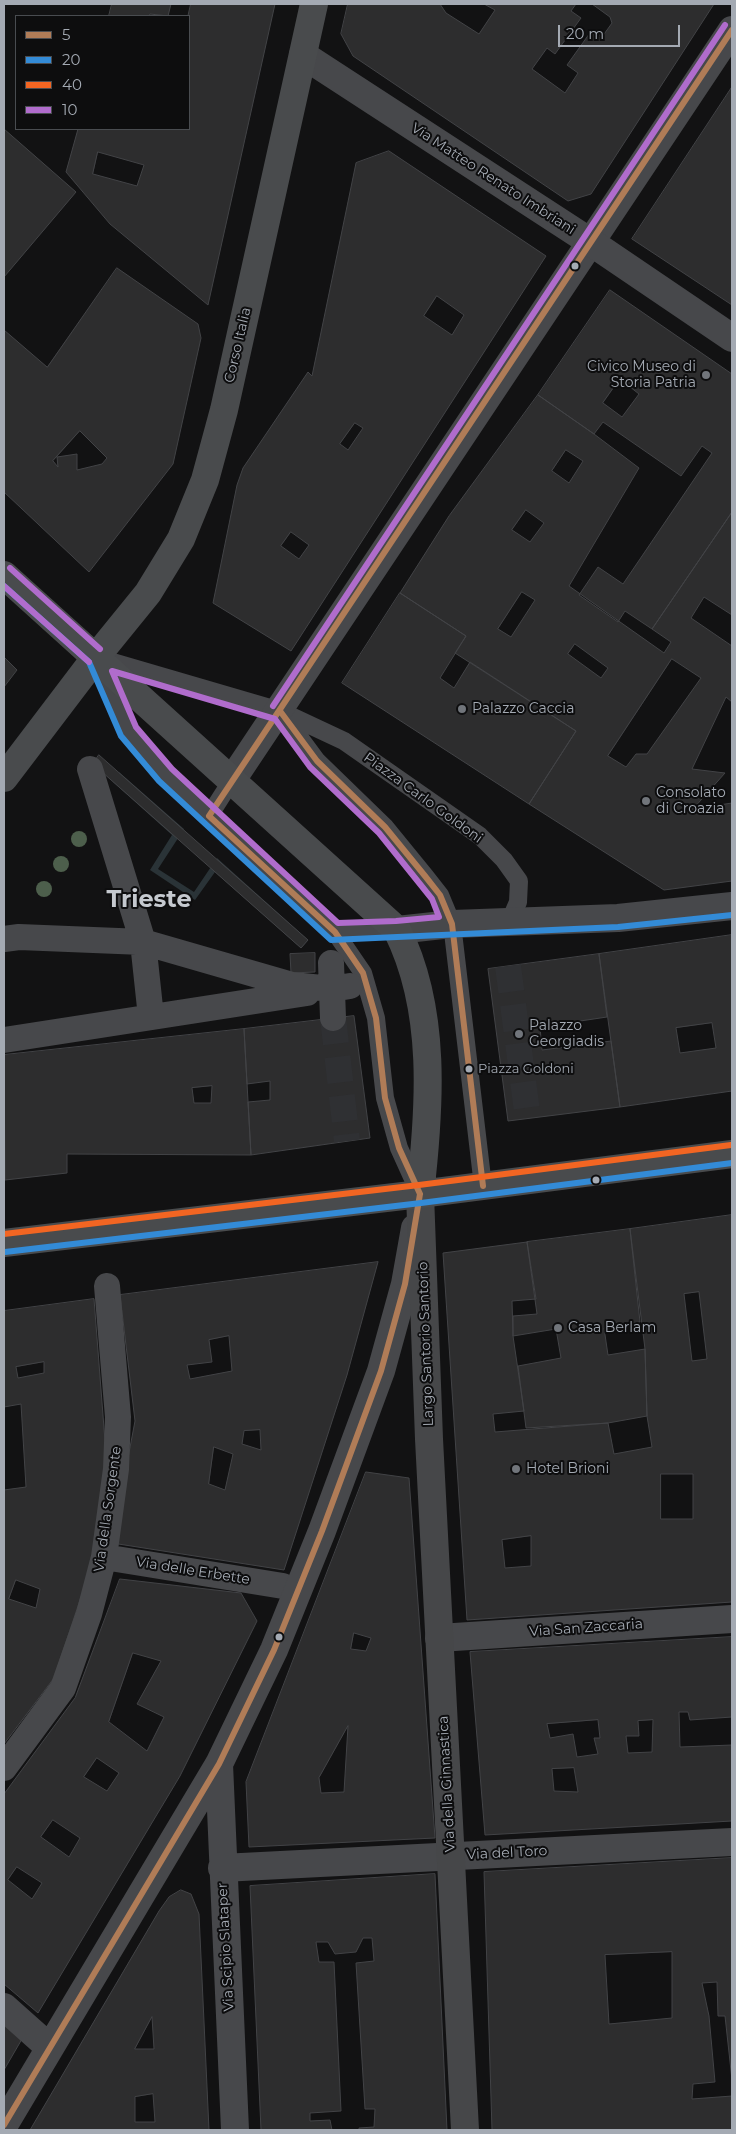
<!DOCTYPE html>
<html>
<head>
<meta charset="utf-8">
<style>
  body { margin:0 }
  #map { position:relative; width:736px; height:2134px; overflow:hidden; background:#121213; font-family:Montserrat,sans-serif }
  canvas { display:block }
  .frame { position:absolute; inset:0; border:5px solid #a4aab3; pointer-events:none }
  .legend { position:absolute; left:15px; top:15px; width:175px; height:115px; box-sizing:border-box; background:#0d0d0e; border:1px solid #494c50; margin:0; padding:6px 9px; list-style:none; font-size:15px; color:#a4aab3 }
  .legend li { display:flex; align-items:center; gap:10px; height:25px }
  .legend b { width:25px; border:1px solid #494c50 }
  .scale { position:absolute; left:558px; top:25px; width:122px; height:22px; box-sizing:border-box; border:2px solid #a4aab3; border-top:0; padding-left:6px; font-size:15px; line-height:18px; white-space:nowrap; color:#a4aab3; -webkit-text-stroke:4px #0d0d0e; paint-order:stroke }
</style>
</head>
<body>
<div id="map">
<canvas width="736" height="2134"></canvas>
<div class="frame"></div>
<ul class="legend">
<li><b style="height:6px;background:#b07c57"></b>5</li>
<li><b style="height:6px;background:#338bd7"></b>20</li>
<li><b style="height:6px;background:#f26522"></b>40</li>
<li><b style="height:6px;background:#b06ccc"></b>10</li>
</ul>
<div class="scale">20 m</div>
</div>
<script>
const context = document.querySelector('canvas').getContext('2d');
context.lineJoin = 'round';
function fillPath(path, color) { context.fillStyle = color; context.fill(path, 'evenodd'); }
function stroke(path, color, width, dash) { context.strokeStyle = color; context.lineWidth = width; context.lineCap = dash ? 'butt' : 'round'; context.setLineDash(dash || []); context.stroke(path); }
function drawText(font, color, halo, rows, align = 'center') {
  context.font = font + ' Montserrat,sans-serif'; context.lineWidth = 4; context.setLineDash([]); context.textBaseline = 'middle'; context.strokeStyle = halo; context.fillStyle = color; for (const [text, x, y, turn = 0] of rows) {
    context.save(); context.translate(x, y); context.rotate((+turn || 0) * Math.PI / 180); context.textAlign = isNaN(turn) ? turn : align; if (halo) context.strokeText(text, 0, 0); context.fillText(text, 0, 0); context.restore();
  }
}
const water = new Path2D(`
  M119 772 184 829 158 869 194 892 217 858 308 940 301 948 215 872 195 900 150 870 172 835 113 782Z`);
const building = new Path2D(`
  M112 4H171L168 16 150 14 149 16H109Z
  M191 4H275L208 305 110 224 66 172 78 129H189L188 16ZM98 152 144 165 137 186 93 174Z
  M348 4H440L446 13 479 34 495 10 484 4H576L571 11 581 18 555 54 547 48 532 69 565 93 578 73 567 65 592 30 602 37 612 23 610 17 592 4H714L591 194 568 201 353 56 341 34Z
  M732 87V305L632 239Z
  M4 129 76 192 4 277Z
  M389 151 546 256 291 651 213 603 237 485 243 468 308 372 312 376 356 163ZM437 296 464 315 452 335 424 316ZM355 423 363 428 348 450 340 444ZM291 532 309 545 299 559 281 546Z
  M117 268 198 324 201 338 173 464 89 572 4 492V330L47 367ZM80 431 107 458 102 464 77 470V454L57 457 58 467 53 461Z
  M610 290 732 374V512L652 629 625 611 618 622 579 595 598 567 623 584 712 453 702 446 681 476 603 422 594 434 538 395ZM620 379 639 394 622 417 603 403Z
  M538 395 594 434 639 468 569 586 664 653 671 642 652 629 732 512V615L704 597 691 618 732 646V702L726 697 692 769 725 773 693 809 732 803V881L664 890 529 804 576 731 455 653 466 636 400 593 449 516ZM566 450 583 461 569 483 552 471ZM526 510 544 523 530 542 512 530ZM522 592 535 600 511 637 498 629ZM575 644 608 668 601 678 568 654ZM672 659 701 678 647 754H636L626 767 608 756Z
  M400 593 466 636 440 678 454 688 470 662 576 731 529 804 342 683Z
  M4 657 17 670 4 687Z
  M99 755 308 940 301 948 93 764Z
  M732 935V1091L620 1107 599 954ZM712 1023 716 1048 680 1053 676 1028Z
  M315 953V972L291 973 290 954Z
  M599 954 607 1017 540 1027 542 1050 611 1041 620 1107 508 1121 488 969Z
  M354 1016 370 1138 251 1155 248 1102 270 1100V1081L247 1084 244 1029Z
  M244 1029 251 1155 67 1154V1173L5 1180 4 1055ZM212 1086 211 1103H194L192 1088Z
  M732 1215V1602L467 1620 443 1253 527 1242 536 1299 512 1301 513 1336 524 1411 493 1414 495 1432 608 1423 614 1454 652 1447 647 1416 645 1349 630 1229ZM699 1292 707 1359 692 1361 684 1294ZM661 1474H693V1519H661ZM531 1536V1566L505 1568 502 1540Z
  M630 1229 640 1322 604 1328 608 1355 645 1349 647 1416 608 1423 526 1428 518 1366 561 1358 556 1329 513 1336V1316L537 1314 527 1242Z
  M378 1262 347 1375 284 1570 112 1543 135 1421 120 1295ZM229 1336 232 1371 190 1379 187 1365 212 1362 209 1340ZM260 1430 261 1450 242 1444 244 1431ZM214 1447 233 1454 225 1490 209 1484Z
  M94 1299 107 1467 91 1567 54 1678 4 1744V1490L26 1487 21 1404 4 1407V1311ZM44 1362V1373L18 1378 16 1367ZM16 1580 40 1589 36 1608 9 1599Z
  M366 1472 409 1478 435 1838 249 1847 246 1782ZM354 1633 371 1638 366 1651 351 1649ZM348 1726 344 1792 321 1793 319 1778Z
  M120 1579 241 1593 257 1621 180 1776 38 2013 4 1984V1794L75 1698ZM133 1653 161 1661 137 1704 164 1717 147 1751 109 1722ZM97 1758 119 1773 107 1791 84 1777ZM53 1820 80 1838 69 1857 41 1837ZM17 1867 42 1883 32 1899 8 1880Z
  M732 1637V1717L690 1720 688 1712H679L680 1747 732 1745V1821L485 1835 470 1652ZM598 1720 600 1738H594L598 1754 577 1757 573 1734 550 1738 547 1724ZM653 1720 652 1752 628 1753 626 1736H639L638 1721ZM574 1768 578 1792 554 1791 552 1769Z
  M732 1858V2080L725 2016H718L717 1982 702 1983 709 2016 715 2082 693 2084 692 2099 732 2096V2130H492L484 1872ZM672 1952V2018L609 2024 605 1955Z
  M435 1874 447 2130H359V2128L374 2127 375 2109H365L356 1963 374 1961 372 1938H363L356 1952 335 1954 328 1942H316L319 1962H334L341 2111 310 2113V2121L330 2120 332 2130H261L250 1886Z
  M181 1890 191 1894 199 1914 209 2130H30L159 1911 169 1897ZM152 2017 154 2049H135ZM153 2094 155 2122H135V2097Z
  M4 2024 22 2039 4 2070Z`);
const pedestrianTunnel = new Path2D(`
  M508 966 528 1119
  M333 1018 347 1141`);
const service = new Path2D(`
  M102 659 280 711 344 741 480 836 504 860 519 881 518 902 509 923
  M100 667 129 732 166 775 335 932 363 973 376 1018 385 1098 399 1148 418 1190
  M280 711 317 761 385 827 425 876 440 895 452 924 483 1186
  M209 816 232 780
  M335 932 397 930`);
const pedestrian = new Path2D(`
  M90 769 143 942 151 1017
  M4 939 19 937 143 942 292 985 332 989 350 986
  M331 963 333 1018
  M4 1040 307 993
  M104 1557 283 1586
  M4 1768 63 1688 89 1614 104 1557 116 1469 118 1417 107 1286`);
const minor = new Path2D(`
  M232 780 732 30
  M397 930 452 924 618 918 732 906
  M439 1638 732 1619
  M219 1764 235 2130
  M222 1868 732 1842
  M4 2007 50 2048
  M4 2125 219 1764 274 1650 322 1531 381 1371 405 1284 415 1228`);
const tertiary = new Path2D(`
  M303 55 592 243 732 338`);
const secondary = new Path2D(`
  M420 1194 429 1439 465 2130`);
const primary = new Path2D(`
  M4 575 397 930C437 1010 430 1107 420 1194
  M4 778 96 657 148 593 181 539 205 480 224 410 314 4
  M4 1243 420 1194 732 1154`);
const bus1 = new Path2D(`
  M280 711 317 761 385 827 425 876 440 895 452 924 483 1186
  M209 816 732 30
  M209 816 335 932 363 973 376 1018 385 1098 399 1148 420 1194
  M4 2125 219 1764 274 1650 322 1531 381 1371 405 1284 420 1194`);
const bus2 = new Path2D(`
  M4 586 89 662 121 736 159 781 331 940 618 927 732 915
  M5 1252 421 1203 732 1163`);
const bus3 = new Path2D(`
  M4 1234 419 1185 731 1145`);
const bus4 = new Path2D(`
  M10 568 100 649
  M4 586 89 662
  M112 671 275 719 310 767 379 833 432 899 439 917 396 921 338 923 172 769 136 727Z
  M273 706 725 25`);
const trees = [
  [79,839],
  [61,864],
  [44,889]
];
const markers = [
  [575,266,4.5,"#a4aab3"],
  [706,375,5,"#71757b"],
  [462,709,5,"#71757b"],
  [646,801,5,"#71757b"],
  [519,1034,5,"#71757b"],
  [469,1069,4.5,"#a4aab3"],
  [596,1180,4.5,"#a4aab3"],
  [558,1328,5,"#71757b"],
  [516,1469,5,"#71757b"],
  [279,1637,4.5,"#a4aab3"]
];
const busNames = [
  ["Piazza Goldoni",478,1069]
];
const streetNames = [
  ["Via Matteo Renato Imbriani",493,179,33],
  ["Corso Italia",238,345,-77],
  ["Piazza Carlo Goldoni",423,798,36],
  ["Largo Santorio Santorio",426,1344,-92],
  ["Via della Sorgente",108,1509,-82],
  ["Via delle Erbette",193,1571,9],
  ["Via San Zaccaria",586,1628,-4],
  ["Via della Ginnastica",447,1784,-93],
  ["Via del Toro",507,1853,-3],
  ["Via Scipio Slataper",226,1947,-93]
];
const poiNames = [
  ["Civico Museo di",696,367,"right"],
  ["Storia Patria",696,383,"right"],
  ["Palazzo Caccia",472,709],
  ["Consolato",656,793],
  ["di Croazia",656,809],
  ["Palazzo",529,1026],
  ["Georgiadis",529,1042],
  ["Casa Berlam",568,1328],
  ["Hotel Brioni",526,1469]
];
const townNames = [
  ["Trieste",149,900]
];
fillPath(water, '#2a3337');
fillPath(building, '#2d2d2e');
stroke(building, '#424346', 1);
stroke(pedestrianTunnel, '#2f3033', 26, [26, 13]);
stroke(service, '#47484b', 18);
stroke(pedestrian, '#47484b', 26);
stroke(minor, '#47484b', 28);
stroke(tertiary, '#47484b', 28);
stroke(secondary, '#464749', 28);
stroke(primary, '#494b4d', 28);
stroke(bus1, '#b07c57', 6);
stroke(bus2, '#338bd7', 6);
stroke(bus3, '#f26522', 6);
stroke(bus4, '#b06ccc', 6);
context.fillStyle = '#4d5f4c';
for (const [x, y] of trees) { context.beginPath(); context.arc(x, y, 8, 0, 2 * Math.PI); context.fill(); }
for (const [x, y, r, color] of markers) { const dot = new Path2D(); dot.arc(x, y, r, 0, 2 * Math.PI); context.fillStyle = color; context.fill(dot); stroke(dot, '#0d0d0e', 2); }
drawText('13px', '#a4aab3', '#0d0d0e', busNames, 'left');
drawText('14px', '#a4aab3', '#0d0d0e', streetNames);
drawText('14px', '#a4aab3', '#0d0d0e', poiNames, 'left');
drawText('bold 24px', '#c5c9cf', '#0d0d0e', townNames);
</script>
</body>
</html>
